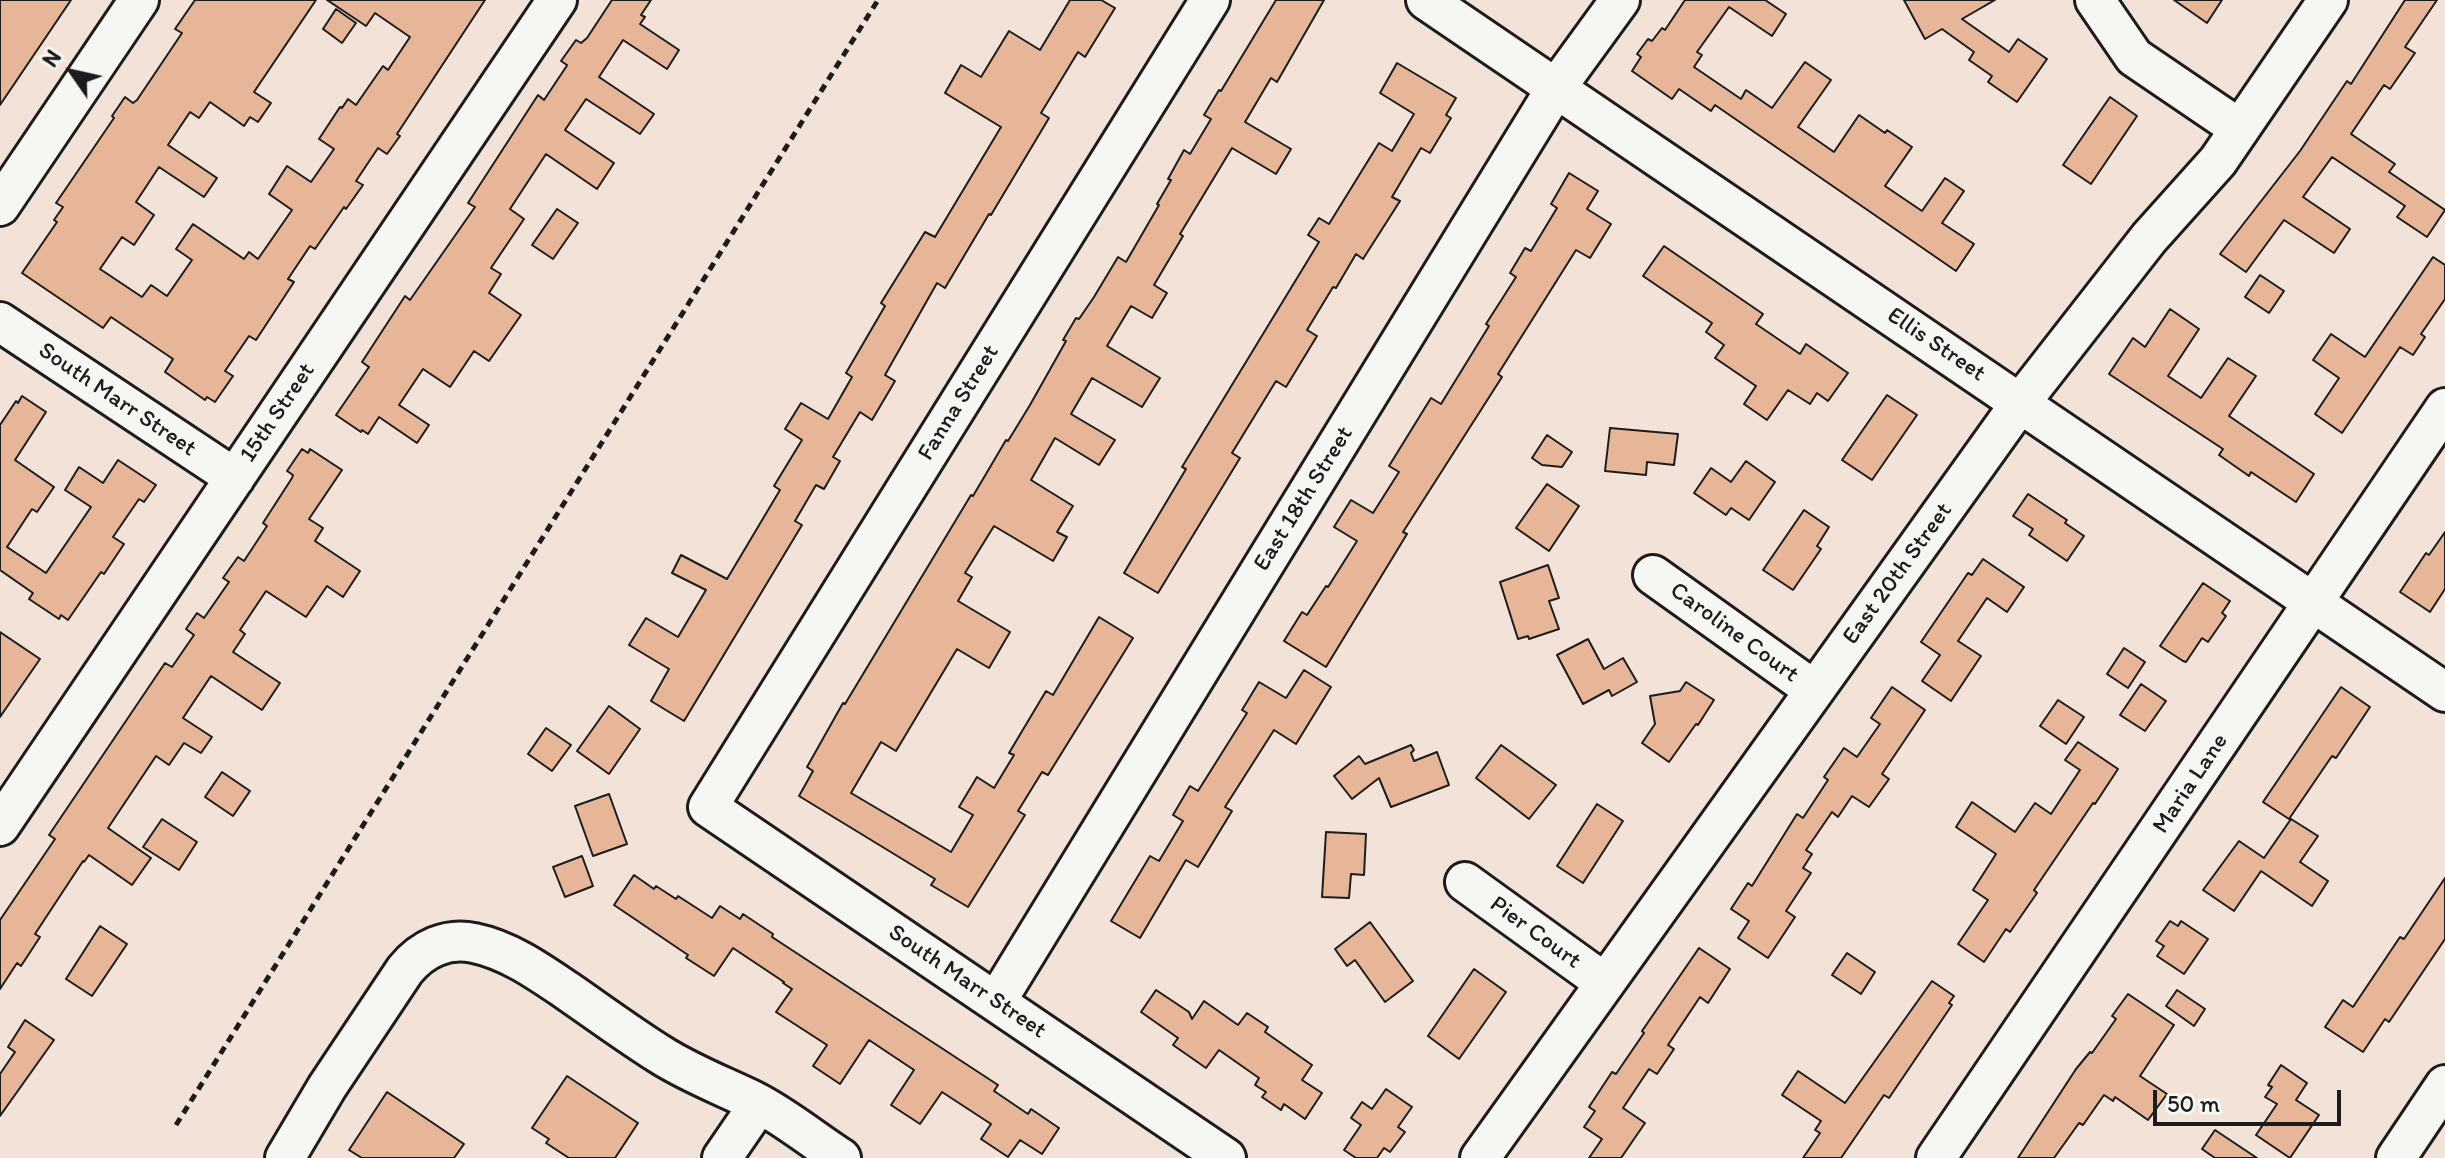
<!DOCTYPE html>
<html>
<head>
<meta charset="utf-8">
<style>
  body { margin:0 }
  #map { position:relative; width:2445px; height:1158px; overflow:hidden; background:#f2e2d7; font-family:Itim,sans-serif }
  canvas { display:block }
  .north { position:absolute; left:32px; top:32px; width:80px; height:80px; -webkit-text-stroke:6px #f6f6f2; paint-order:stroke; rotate:304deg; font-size:22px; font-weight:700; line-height:32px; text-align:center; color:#1c1c1c }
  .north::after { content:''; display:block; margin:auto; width:28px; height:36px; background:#1c1c1c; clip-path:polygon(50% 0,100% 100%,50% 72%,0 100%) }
  .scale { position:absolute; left:2153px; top:1090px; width:188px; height:36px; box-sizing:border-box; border:4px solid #1c1c1c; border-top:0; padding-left:10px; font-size:24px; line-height:28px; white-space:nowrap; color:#1c1c1c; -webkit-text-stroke:6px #f6f6f2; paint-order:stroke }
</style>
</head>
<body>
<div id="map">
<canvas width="2445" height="1158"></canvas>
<div class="north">N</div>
<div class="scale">50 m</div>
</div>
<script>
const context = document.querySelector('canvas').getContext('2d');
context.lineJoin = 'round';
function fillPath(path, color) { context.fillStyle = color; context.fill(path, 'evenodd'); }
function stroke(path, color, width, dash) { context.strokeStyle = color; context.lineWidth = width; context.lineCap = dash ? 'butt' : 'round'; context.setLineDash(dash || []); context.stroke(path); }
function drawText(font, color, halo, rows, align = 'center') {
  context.font = font + ' Itim,sans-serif'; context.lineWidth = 8; context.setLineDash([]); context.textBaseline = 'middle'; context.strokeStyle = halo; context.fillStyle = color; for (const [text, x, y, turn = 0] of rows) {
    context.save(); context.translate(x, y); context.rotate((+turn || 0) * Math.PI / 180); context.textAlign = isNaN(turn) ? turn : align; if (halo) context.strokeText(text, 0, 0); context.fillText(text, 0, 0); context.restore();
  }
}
const building = new Path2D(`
  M0 0H71L0 105Z
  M195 0H316L254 92 271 103 258 122 250 117 244 126 210 102 199 118 190 112 168 145 217 178 204 197 159 167 136 202 154 215 134 245 122 237 100 269 142 297 151 285 167 296 192 260 176 249 193 224 244 259 249 252 258 259 292 210 269 194 287 166 311 182 334 149 319 139 340 107 342 108 348 99 356 105 383 66 388 70 410 37 375 13 366 26 327 0H485L397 134 400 136 387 154 378 148 356 181 363 185 346 209 344 207 315 249 310 246 288 279 294 282 256 340 249 336 225 371 233 376 215 402 207 397 205 400 165 372 173 359 111 317 103 328 22 273 57 222 54 220 63 207 56 203 114 118 112 116 125 97 133 103 137 100 180 36 182 33 175 29Z
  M612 0H651L641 15 645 17 640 24 679 50 667 69 623 40 599 77 654 114 640 134 586 99 565 130 614 163 597 189 546 154 510 209 524 219 491 268 501 274 489 293 521 315 489 361 474 351 450 387 423 369 399 405 429 425 417 443 379 417 368 434 362 430 361 432 336 415 369 367 362 362 405 296 410 300 475 207 468 203 538 95 544 100 566 67 567 65 561 61 576 40 581 43 587 38Z
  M1070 0H1101L1115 8 1085 57 1078 52 1041 113 1049 118 991 215 989 214 945 288 937 283 885 375 895 381 872 420 860 412 833 457 840 461 824 489 816 485 795 521 802 525 684 721 651 701 669 669 629 645 646 618 678 637 706 590 672 573 681 555 727 579 780 490 774 486 802 440 785 429 801 403 828 419 852 377 846 373 885 306 881 303 925 232 935 237 1001 127 945 93 961 65 981 77 1009 31 1040 50Z
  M1276 0H1324L1277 82 1271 78 1245 122 1291 149 1276 174 1232 148 1180 234 1183 236 1154 285 1167 293 1152 318 1131 306 1107 346 1160 378 1142 407 1092 378 1071 414 1115 440 1099 465 1055 438 1031 480 1073 506 1057 532 1067 537 1053 561 994 526 965 573 972 577 958 601 1010 632 989 668 957 649 896 751 881 742 851 793 951 852 973 815 959 807 977 777 994 788 1014 755 1009 753 1046 691 1053 695 1099 617 1133 638 1048 775 1042 772 1018 811 1025 815 968 907 931 885 935 879 799 796 813 771 807 767 843 703 845 704 971 495 973 496 1006 440 1008 441 1030 405 1066 341 1063 340 1076 318 1079 319 1094 297 1118 257 1126 262 1159 205 1157 204 1171 180 1168 179 1184 150 1190 154 1211 119 1204 115 1219 90 1221 91Z
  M1685 0H1765L1786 14 1772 36 1729 7 1697 52 1702 55 1694 67 1741 99 1746 90 1772 108 1805 62 1831 80 1798 127 1834 152 1859 115 1885 133 1887 130 1912 147 1885 186 1922 211 1945 178 1964 191 1942 223 1974 244 1956 271 1715 105 1711 111 1679 89 1672 99 1632 71 1641 57 1637 54 1648 39 1652 41 1662 28 1665 30Z
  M1904 0H1995L1962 19 2009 52 2018 39 2047 59 2017 102 1988 82 1992 76 1969 60 1974 52 1942 29 1925 39Z
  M2174 0H2222L2207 23Z
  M2405 0H2437L2405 47 2415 53 2390 89 2384 85 2351 134 2395 164 2389 172 2445 210 2427 237 2397 217 2405 206 2332 157 2303 197 2350 229 2334 253 2284 220 2246 272 2220 254 2300 151 2347 81 2351 84Z
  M336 9 356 23 342 43 323 29Z
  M1397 63 1456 98 1446 115 1451 118 1430 153 1421 148 1392 197 1400 201 1363 259 1356 254 1336 288 1333 287 1307 330 1317 336 1286 387 1276 381 1232 453 1240 458 1158 593 1124 573 1186 469 1182 467 1319 242 1308 235 1319 218 1329 224 1379 143 1392 151 1414 114 1380 93Z
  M2110 97 2137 116 2091 184 2063 165Z
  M1569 173 1598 191 1587 209 1611 224 1590 258 1576 250 1498 374 1502 377 1403 532 1407 534 1326 667 1284 641 1302 612 1307 615 1326 586 1328 587 1357 541 1334 527 1351 500 1373 513 1399 472 1389 466 1431 398 1441 404 1489 326 1486 324 1516 277 1510 273 1525 248 1531 251 1557 208 1551 204Z
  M557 209 578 223 553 259 532 245Z
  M1664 246 1763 314 1756 324 1800 354 1806 344 1848 373 1828 401 1817 393 1810 404 1788 390 1767 420 1744 404 1756 386 1715 358 1724 345 1706 332 1712 323 1643 276Z
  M2433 257 2445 265V299L2421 334 2425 337 2413 355 2400 347 2342 433 2315 414 2339 378 2313 360 2331 334 2365 357Z
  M2260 275 2284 291 2269 313 2245 297Z
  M2170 309 2199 329 2168 376 2201 398 2228 358 2256 376 2229 416 2314 474 2296 502 2251 472 2249 476 2219 455 2223 449 2109 374 2133 338 2145 347Z
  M1887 395 1917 415 1872 480 1842 460Z
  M22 396 46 412 15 460 54 487 37 512 32 509 7 547 46 573 91 507 65 490 79 467 103 483 118 460 156 485 144 502 139 499 113 537 124 544 104 574 101 572 68 620 61 615 59 619 29 599 33 593 0 570V425L16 401 18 403Z
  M1610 428 1678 434 1674 465 1647 462 1646 475 1605 471Z
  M1547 435 1572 452 1562 467 1542 465 1532 458Z
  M302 449 308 453 310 449 342 470 309 519 323 528 315 541 360 571 343 597 327 586 306 617 266 591 240 630 245 634 233 652 280 683 262 710 211 676 183 718 212 737 201 753 184 743 169 765 156 756 108 828 151 858 132 885 89 855 84 862 83 861 35 934 40 937 21 966 17 963 0 989V920L55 839 49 835 165 663 172 667 194 635 186 629 197 613 204 618 229 582 223 578 238 557 244 561 267 526 263 523 292 478 293 475 287 471Z
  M1746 461 1775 482 1749 520 1731 508 1726 515 1694 493 1711 468 1731 482Z
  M1547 484 1579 506 1549 551 1516 528Z
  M2028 494 2067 520 2065 523 2084 536 2067 561 2029 535 2033 529 2013 516Z
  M1804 510 1829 527 1817 546 1821 549 1793 590 1763 570Z
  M2445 532V589L2430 612 2400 592 2426 553 2429 555Z
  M1983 559 2024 587 2007 612 1987 598 1958 641 1981 656 1951 701 1922 681 1940 655 1921 642 1968 573 1972 575Z
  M1548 565 1559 598 1549 601 1559 629 1529 639 1528 636 1518 639 1500 582Z
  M2203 583 2230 601 2222 613 2226 616 2208 642 2202 638 2186 662 2183 661 2160 646Z
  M0 632 40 659 0 717Z
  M1588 639 1604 669 1623 658 1637 682 1612 696 1609 690 1583 704 1557 655Z
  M2124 648 2145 662 2128 688 2107 674Z
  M1304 670 1331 687 1296 744 1274 730 1225 807 1232 811 1198 867 1186 860 1140 938 1111 921 1150 856 1159 861 1183 821 1173 815 1190 786 1198 791 1247 713 1242 710 1259 682 1286 698Z
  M1686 682 1714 700 1698 725 1696 724 1669 762 1642 743 1655 724 1650 696 1680 691Z
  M2141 684 2166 701 2145 731 2120 715Z
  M1892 687 1925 710 1882 774 1889 779 1869 807 1852 796 1838 817 1832 812 1806 850 1812 854 1803 868 1811 873 1786 911 1795 917 1768 958 1738 938 1749 921 1731 909 1748 883 1752 886 1797 814 1803 818 1828 780 1824 777 1844 748 1857 757 1880 724 1871 718Z
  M2341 687 2370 707 2336 758 2332 756 2289 819 2263 802Z
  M2058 700 2084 717 2066 744 2040 726Z
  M609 706 640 729 609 774 577 751Z
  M546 728 571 745 552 771 528 754Z
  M2078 742 2118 769 2095 804 2093 803 2034 890 2037 893 2010 932 2006 929 1984 962 1958 944 1988 900 1973 890 1996 854 1956 827 1972 802 2015 832 2035 803 2051 814 2080 770 2065 760Z
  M1411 745 1414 750 1411 753 1414 761 1437 752 1449 785 1391 807 1379 778 1352 799 1334 776 1359 756 1365 764Z
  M1501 745 1556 785 1529 819 1476 778Z
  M222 772 250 791 233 816 205 797Z
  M609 794 627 844 593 856 575 806Z
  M1597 804 1623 821 1583 883 1557 866Z
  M162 819 197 842 179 870 143 847Z
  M2291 819 2318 836 2300 862 2328 881 2312 906 2261 871 2234 911 2203 890 2239 841 2264 858Z
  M1326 832 1366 834 1364 875 1351 874 1349 898 1322 897Z
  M582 856 593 886 565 897 553 867Z
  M634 875 654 889 656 886 676 899 678 896 712 918 720 906 740 919 743 914 773 934 772 937 998 1085 994 1091 1028 1114 1031 1109 1059 1128 1042 1154 1020 1140 1008 1157 981 1139 991 1124 942 1092 920 1124 891 1105 914 1070 869 1040 840 1084 813 1066 827 1045 776 1012 792 989 783 983 784 982 733 948 714 976 686 958 688 955 614 905Z
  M2445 878V939L2389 1022 2385 1019 2363 1052 2325 1027 2343 1000 2353 1007 2400 937 2404 939Z
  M2170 921 2178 926 2181 921 2208 939 2184 974 2157 956 2164 946 2156 941Z
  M1370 922 1413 981 1385 1002 1355 960 1347 966 1335 949Z
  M100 926 127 944 92 996 66 979Z
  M1699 948 1730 969 1708 1003 1700 997 1668 1045 1674 1049 1657 1074 1649 1069 1623 1108 1645 1123 1621 1158H1589L1602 1139 1584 1127 1595 1111 1589 1107 1612 1072 1616 1074 1644 1033 1642 1031Z
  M1847 953 1875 972 1861 994 1832 975Z
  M1474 969 1506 992 1459 1059 1428 1036Z
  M1932 981 1954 996 1949 1003 1952 1005 1889 1098 1884 1095 1841 1158H1803L1820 1133 1815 1130 1821 1121 1782 1095 1798 1071 1845 1103Z
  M1156 990 1189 1012 1192 1019 1204 1001 1238 1025 1247 1013 1268 1027 1265 1032 1312 1065 1302 1080 1322 1093 1305 1119 1284 1104 1281 1110 1262 1097 1266 1092 1255 1085 1259 1078 1219 1050 1206 1068 1173 1045 1178 1038 1141 1012Z
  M2177 990 2205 1009 2194 1026 2166 1006Z
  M2128 994 2174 1025 2140 1076 2167 1094 2148 1120 2115 1097 2113 1101 2104 1095 2083 1125 2079 1123 2054 1158H2018L2076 1069 2090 1052 2092 1053 2116 1019 2112 1016Z
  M25 1020 54 1040 0 1116V1074L15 1052 8 1047Z
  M2281 1065 2307 1083 2296 1100 2319 1115 2290 1158 2256 1135 2277 1104 2265 1097 2272 1087 2268 1085Z
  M567 1076 638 1123 615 1158H569L546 1143 549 1139 532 1128Z
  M1386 1089 1412 1107 1398 1127 1405 1132 1390 1152 1384 1148 1377 1158H1356L1344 1150 1361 1125 1351 1118 1362 1102 1372 1109Z
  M387 1092 464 1144 454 1158H362L349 1150Z
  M2215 1130 2257 1158H2215L2202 1149Z`);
const path = new Path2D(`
  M176 1125 878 0`);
const minor = new Path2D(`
  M1210 0 708 807 1226 1158
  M1426 0 2445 692
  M2095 0 2134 57 2240 129
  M0 206 139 0
  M0 322 235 478
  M1653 575 1814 690
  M0 826 557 0
  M1465 882 1605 983
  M996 1002 1556 88 1620 0
  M285 1158 327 1087 405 970C422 949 447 937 474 943 508 950 538 971 566 990 598 1012 629 1035 661 1055 691 1074 723 1086 754 1101 784 1116 813 1140 841 1158
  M722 1158 748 1120 756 1102
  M1480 1158 2021 402 2149 238 2218 161 2328 0
  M1936 1158 2445 408
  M2396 1158 2445 1085`);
const streetNames = [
  ["Ellis Street",1936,345,34],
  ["South Marr Street",117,400,34],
  ["Fanna Street",959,403,-58],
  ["15th Street",278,413,-56],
  ["East 18th Street",1304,499,-58],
  ["East 20th Street",1898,574,-54],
  ["Caroline Court",1734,633,36],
  ["Maria Lane",2191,784,-56],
  ["Pier Court",1535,933,36],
  ["South Marr Street",967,982,34]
];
fillPath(building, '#e7b598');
stroke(building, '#1c1c1c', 2);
stroke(minor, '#1c1c1c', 44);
stroke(path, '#1c1c1c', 5, [8, 6]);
stroke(minor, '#f6f6f2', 38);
drawText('24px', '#1c1c1c', '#f6f6f2', streetNames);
</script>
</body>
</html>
